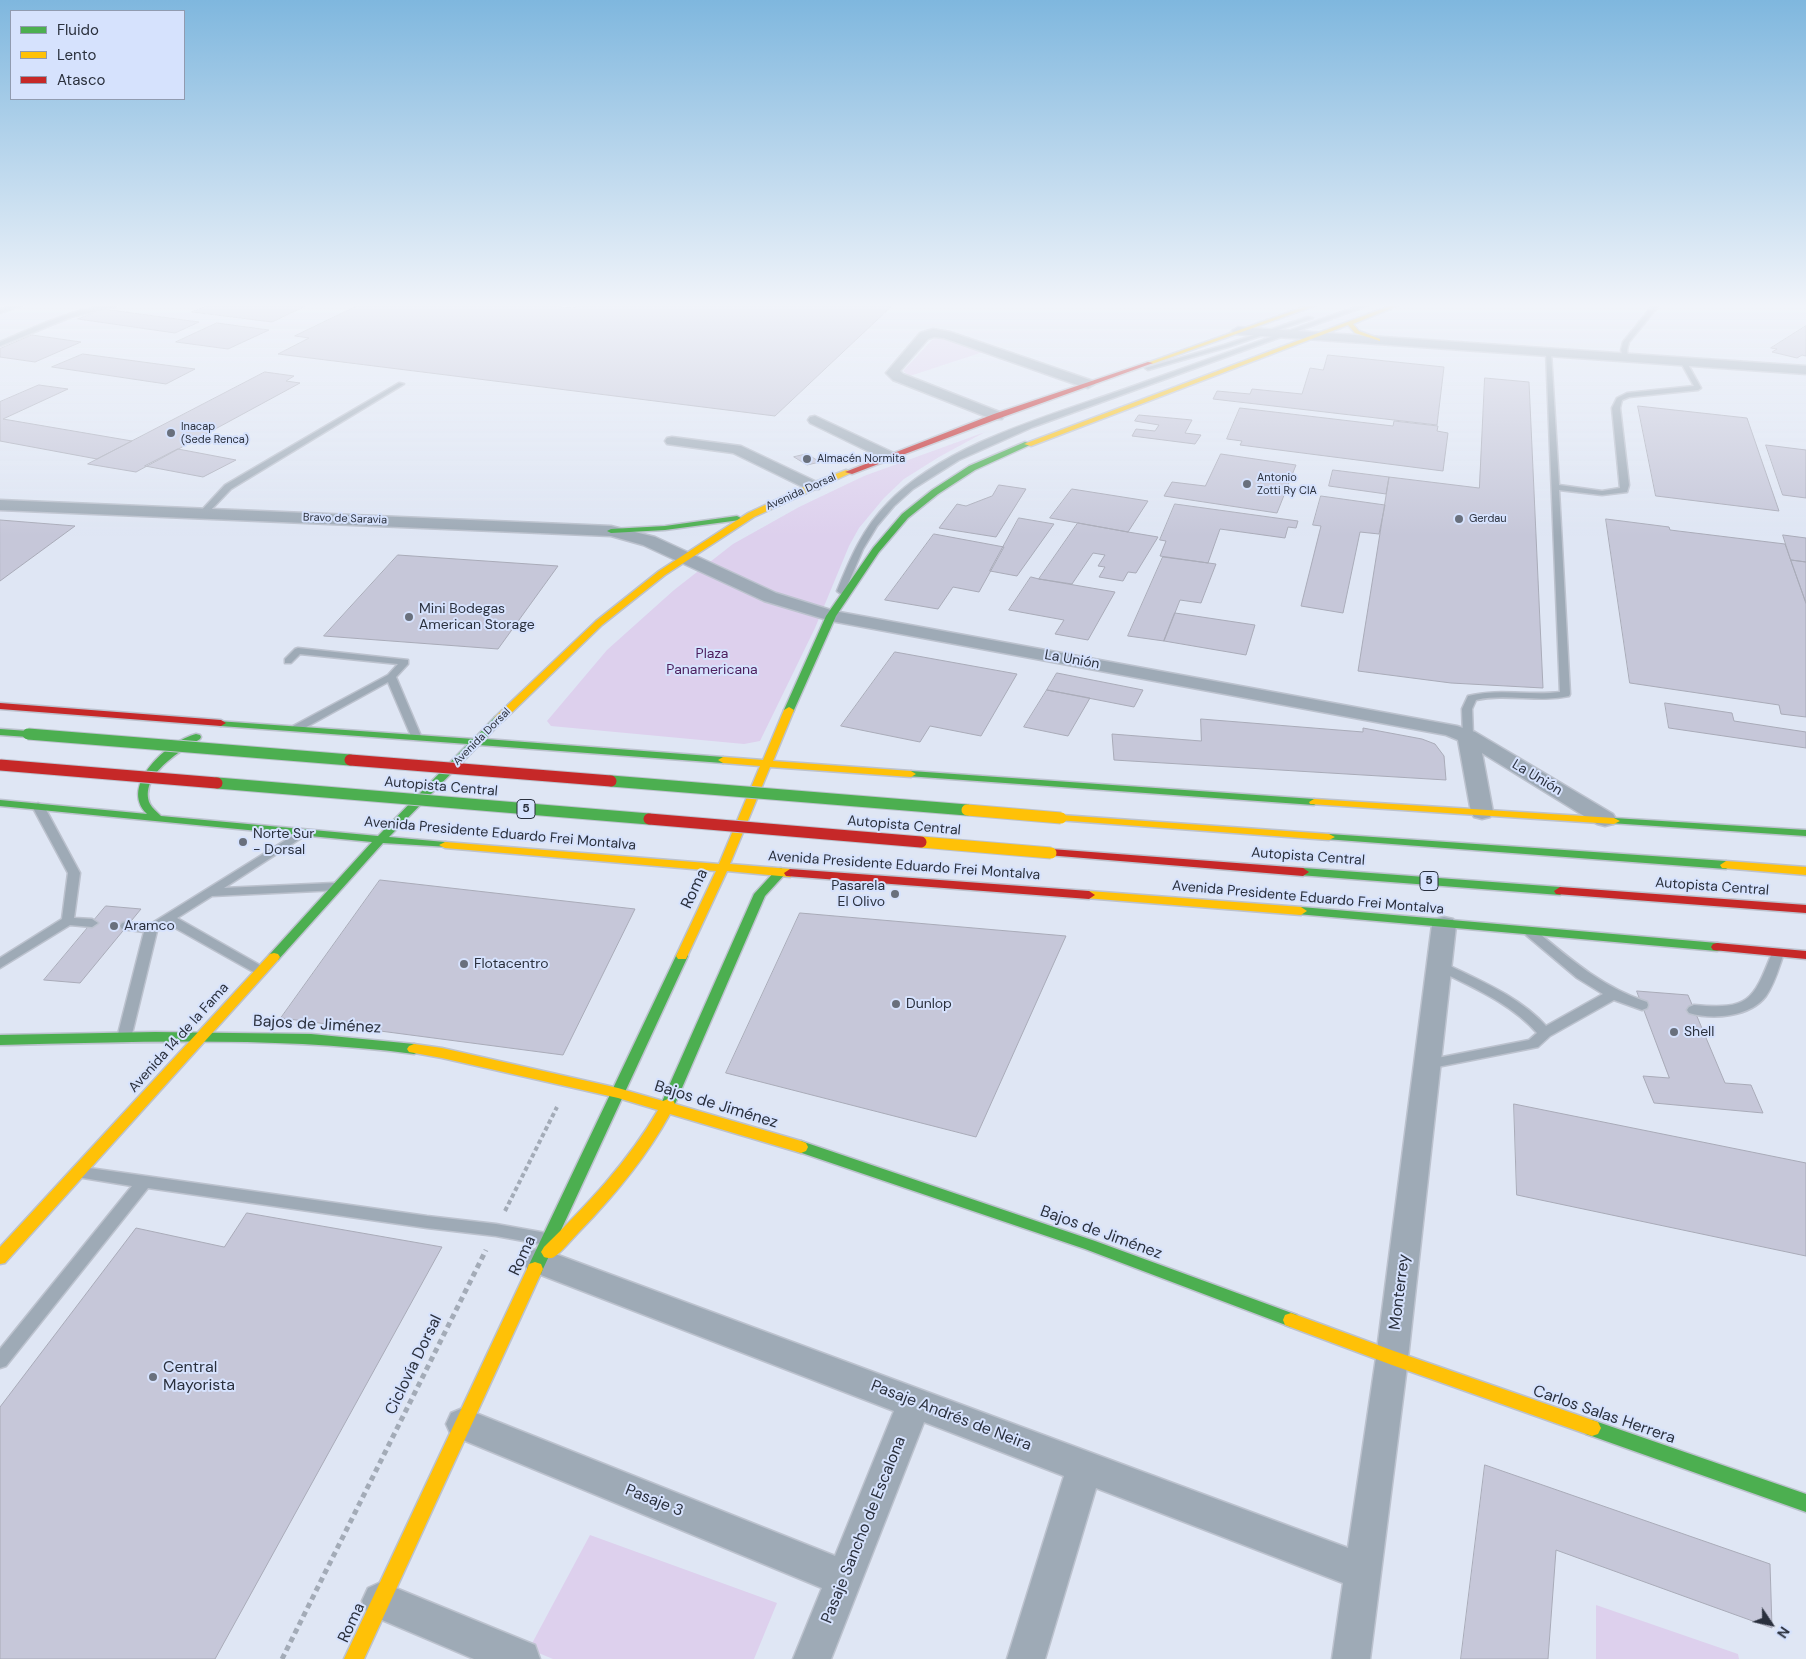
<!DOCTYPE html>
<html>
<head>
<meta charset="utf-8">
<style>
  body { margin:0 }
  #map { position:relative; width:1806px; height:1659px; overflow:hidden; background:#dfe6f4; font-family:"DM Sans",sans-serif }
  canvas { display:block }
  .legend { position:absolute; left:10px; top:10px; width:175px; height:90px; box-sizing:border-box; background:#d6e2fd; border:1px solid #919bb0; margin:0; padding:6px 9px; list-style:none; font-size:15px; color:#2a303d }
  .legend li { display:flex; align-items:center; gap:10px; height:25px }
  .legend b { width:25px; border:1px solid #919bb0 }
  .north { position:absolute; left:1746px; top:1599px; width:50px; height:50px; -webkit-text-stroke:4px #d6e2fd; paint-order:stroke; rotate:124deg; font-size:14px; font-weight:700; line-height:20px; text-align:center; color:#2a303d }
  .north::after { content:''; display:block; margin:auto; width:18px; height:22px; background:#2a303d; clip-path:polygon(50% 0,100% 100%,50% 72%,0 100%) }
</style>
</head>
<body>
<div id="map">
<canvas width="1806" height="1659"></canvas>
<ul class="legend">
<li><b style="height:6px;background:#4caf50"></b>Fluido</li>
<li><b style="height:6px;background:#ffc107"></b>Lento</li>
<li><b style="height:6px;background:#c62828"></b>Atasco</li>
</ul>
<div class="north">N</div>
</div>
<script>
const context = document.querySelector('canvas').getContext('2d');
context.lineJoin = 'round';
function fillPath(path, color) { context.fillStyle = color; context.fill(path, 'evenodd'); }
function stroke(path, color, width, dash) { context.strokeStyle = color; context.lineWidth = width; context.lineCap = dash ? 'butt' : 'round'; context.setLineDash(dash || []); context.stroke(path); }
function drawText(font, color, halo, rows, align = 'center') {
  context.font = font + ' "DM Sans",sans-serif'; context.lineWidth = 4; context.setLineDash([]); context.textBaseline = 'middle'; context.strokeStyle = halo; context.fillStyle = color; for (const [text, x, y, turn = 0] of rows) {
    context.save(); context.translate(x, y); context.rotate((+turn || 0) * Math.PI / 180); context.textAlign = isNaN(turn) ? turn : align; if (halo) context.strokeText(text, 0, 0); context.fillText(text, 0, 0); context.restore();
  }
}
const green = new Path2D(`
  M937 338H942L983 352 910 376 903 371 932 340Z
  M985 432 939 457 904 479 884 498 859 528 849 546 815 628 760 741 744 744 551 726 547 721 607 650 674 590 733 544 799 507 864 476Z
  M590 1535 777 1603 754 1659H553L529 1649Z
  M1596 1605 1738 1654 1739 1659H1596Z`);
const building = new Path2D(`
  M211 304H310L272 322 192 312Z
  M361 304H532L573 308 581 304H894L775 416 278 354 309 338 295 336Z
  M103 309 199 322 175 333 78 319Z
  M217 323 269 330 228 349 176 342Z
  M1806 326V356L1802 355 1797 358 1772 352 1777 349 1771 348Z
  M32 335 81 342 35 362 0 357V349Z
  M83 354 195 369 166 384 52 367Z
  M1328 355 1444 367 1437 425 1213 399 1217 391 1250 394 1252 389 1302 394 1310 368 1323 370Z
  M265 372 294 376 286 381 300 383 136 472 88 464Z
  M1485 378 1529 382 1543 688 1451 683 1358 671 1389 477 1479 488Z
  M39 385 68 389 3 419 132 441 97 459 0 441V402Z
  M1638 406 1747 418 1779 511 1656 496Z
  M1240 408 1393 426 1394 421 1438 426 1437 431 1448 433 1443 471 1240 445 1242 441 1227 439Z
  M1139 415 1192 420 1185 433 1201 435 1195 444 1132 436 1136 429 1155 431 1159 425 1135 421Z
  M1766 445 1806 450V498L1783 495Z
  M178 449 236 460 203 477 145 466Z
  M807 454 820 462 807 465 794 457Z
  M1221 454 1296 465 1277 513 1164 496 1172 482 1205 486Z
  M1333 470 1389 477 1386 494 1329 486Z
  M999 485 1026 489 996 537 939 528 957 504 966 506 992 496Z
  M1072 489 1148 501 1128 532 1050 518Z
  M1321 496 1385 505 1379 534 1360 532 1343 613 1301 606 1321 526 1313 525Z
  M1175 504 1298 521 1296 528 1288 527 1285 538 1220 529 1208 563 1160 556 1166 541 1160 540Z
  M1019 518 1054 524 1017 576 990 571Z
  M1606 519 1669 527 1670 530 1785 544 1806 603V717L1781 714 1779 705 1630 683Z
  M0 520 75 526 0 581Z
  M1078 523 1128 532 1158 537 1136 573 1128 572 1123 581 1099 577 1105 567 1098 566 1105 555 1093 553 1072 584 1039 579Z
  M934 534 1004 547 979 592 953 587 938 609 885 600Z
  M1783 535 1806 538V562L1791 560Z
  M398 555 558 566 498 649 324 636Z
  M1163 557 1216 564 1201 603 1180 600 1164 641 1128 636Z
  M1791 560 1806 562V603Z
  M1031 577 1039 579 1115 592 1088 640 1055 634 1064 620 1009 610Z
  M1175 613 1255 625 1246 655 1164 641Z
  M895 652 1017 674 981 736 930 726 920 742 841 726Z
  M1057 673 1143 690 1134 707 1047 690Z
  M1047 690 1090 698 1068 736 1024 727Z
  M1665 703 1732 713 1734 721 1806 732V748L1669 728Z
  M1201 719 1363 732V728L1422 739 1435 744 1444 756 1446 780 1114 760 1112 734 1201 741Z
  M380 880 635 909 563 1055 281 1018Z
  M106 906 141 909 80 983 44 980Z
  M800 913 1066 936 976 1137 726 1073Z
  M1637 991 1688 995 1725 1083 1751 1085 1763 1113 1654 1103 1643 1076 1669 1078Z
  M1514 1104 1806 1163V1256L1517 1195Z
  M247 1213 442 1247 215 1659H0V1407L136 1228 224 1247Z
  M1485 1465 1770 1564 1772 1628 1556 1550 1548 1659H1461Z`);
const pathFar1 = new Path2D(`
  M505 1211 557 1107`);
const path = new Path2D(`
  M282 1659 486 1250`);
const lane = new Path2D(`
  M18 304H26L0 313V309Z
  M113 304 116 306 115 307 71 317 0 346V342C37 326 73 309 113 304Z
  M1364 304H1372L1033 427 959 460 913 489 894 506 877 526 863 549 845 591 841 594 837 591C850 559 863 528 888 503 945 444 1049 416 1125 389 1205 360 1285 332 1364 304Z
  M1654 304H1660L1629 342 1627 350 1628 357 1623 358 1621 350 1623 342Z
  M1308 317 1313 318 1228 347 1148 370 1145 368 1224 345Z
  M1546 351 1551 352 1559 485 1602 491 1620 488 1612 408 1617 398 1627 393 1694 386 1680 361 1683 359 1686 361 1701 388 1698 390 1629 397 1622 400 1620 408 1629 485 1627 492 1602 495 1559 490 1570 694 1569 696C1538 703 1507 693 1476 700L1472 709 1473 736 1468 739 1463 736 1462 709 1468 696C1499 688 1529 696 1560 692Z
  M399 383 404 384 231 489 206 515 199 513 225 485Z
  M298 648 408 660V664L396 677 421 736 420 738H412L411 736 388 682 301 730H293L292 728 293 726 388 675 398 664 300 654 291 663H285V659L295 649Z
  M38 803 44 806 80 873 74 918 92 919 98 923 92 927 70 925 0 968V958L62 919 68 873 32 806Z
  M302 830 308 833 306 835 224 888 334 883 338 884 340 887 338 890 212 896 177 918 265 968 267 971 265 974H257L168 924 157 931 131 1038 129 1041H119L117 1038 144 932 122 929 120 926 122 923 126 922 149 925Z
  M1530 928 1534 929C1570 959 1602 987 1647 1002L1648 1005 1647 1008 1642 1010 1614 1000 1550 1036 1538 1047 1427 1069 1422 1067 1420 1064 1422 1061 1529 1040 1537 1033C1510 1002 1469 986 1434 968L1432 965 1434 962H1442C1478 980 1519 996 1546 1026L1603 994 1577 978 1526 935 1524 932 1526 929Z
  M1778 949 1782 950 1784 953C1779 967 1775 983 1766 996 1750 1017 1713 1020 1689 1013L1687 1010 1689 1007 1694 1005C1749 1010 1753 1001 1772 953L1774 950Z
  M82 1167 427 1216 496 1224 546 1233 551 1235 554 1239 551 1243 546 1245 496 1236 427 1228 148 1188 6 1366 0 1368V1349L132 1186 77 1177 75 1173 77 1169Z`);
const street = new Path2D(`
  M1238 327 1806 366V374L1234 334 1232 331Z
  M933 329 950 332 1093 381 1095 384 1088 388 1083 387 944 338 934 337 928 339 900 371 903 374 1002 413 1004 416 1002 419H992L893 380 886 373 920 333Z
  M815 416 894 453 897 456 894 459H884L810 423 808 420 810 417Z
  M672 437 741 446 819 483 821 486 819 489H807L733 453 667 444 665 441 667 438Z
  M0 500 611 526 655 537 776 593 834 611 1457 726 1475 732 1613 814 1616 819 1613 824 1605 826 1597 824 1482 753 1493 812 1490 817 1482 819 1474 817 1471 812 1458 740 1446 735 831 621 764 601 643 545 611 536 0 510Z
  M1444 917 1453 919 1456 925 1408 1358 1370 1659H1332L1343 1583 1096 1488 1045 1659H1007L1064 1476 924 1422 831 1659H793L822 1588 451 1435 446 1424 451 1413 463 1408 835 1556 894 1411 528 1270 523 1261 528 1252 539 1248 1348 1548 1376 1358 1432 925 1435 919Z
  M381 1582 535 1645 540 1659H474L368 1614 362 1601 368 1588Z`);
const fast = new Path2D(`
  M1025 442 1032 444 975 470 938 494 908 518 879 552 836 616 794 710 793 712H785L784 710 826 616 873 548 902 514 932 490 969 466Z
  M737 516 741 518 740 520 665 530 611 533 607 531 611 529 665 526Z
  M499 716 504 719 485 739 723 757 728 760 723 763 479 745 389 837 445 842 449 843 451 845 449 847 383 843 278 960H270L268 957 270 954 372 842 0 806V800L147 814C118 786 168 741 196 734L200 735 201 737 200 739C180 751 138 776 150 804 152 808 157 812 161 816L378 836 468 744 221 726 217 725 216 723 217 721 474 739 495 717Z
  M0 729 28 731 33 734 28 737 0 735Z
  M911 771 1314 799 1319 802 1314 805 907 776 906 774Z
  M1614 818 1806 830V836L1610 823 1608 821 1610 819Z
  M1329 834 1726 861 1732 865 1726 869 1325 839 1323 837 1325 835Z
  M781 868 787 872 765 896 675 1104 673 1108 668 1109 663 1108 661 1104 754 894 777 869Z
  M1303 868 1560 887 1566 891 1560 895 1299 875 1297 872Z
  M1301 907 1717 943 1721 944 1723 947 1721 950 1717 951 1297 914 1295 911Z
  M682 952 686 953 688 956 543 1269 541 1274 535 1276 529 1274 527 1269 676 956 678 953Z
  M155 1032 311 1034 414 1044 419 1046 421 1049 419 1052 414 1054C276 1036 139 1042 0 1045V1035Z
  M801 1141 1095 1241 1297 1315 1299 1320 1297 1325 1291 1327 1085 1249 796 1151 794 1147 796 1143Z
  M1592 1420 1806 1494V1512L1586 1434 1583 1428 1586 1422Z`);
const slow = new Path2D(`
  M1312 304H1320L1152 364 1147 363Z
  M1395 304H1402L1353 324 1359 331 1380 339V341L1355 333 1348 325 1031 446 1024 444Z
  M846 470 853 472 754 517 665 575 602 625 503 721H495L494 719 495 717 596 621 659 571 748 513 810 484Z
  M789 707 794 710 773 761 911 771 916 774 911 777 770 767 730 864 790 869 796 873 790 877 727 871 686 959H678L676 956 716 871 445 848 439 845 445 842 719 864 760 766 723 763 718 760 723 757 763 760 784 710Z
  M1314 799 1614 818 1620 821 1614 824 1310 804 1309 802Z
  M1061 815 1329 834 1335 837 1329 840 1057 820 1055 818 1057 816Z
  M1726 861 1806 867V875L1722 868 1720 865Z
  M1089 891 1301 907 1307 911 1301 915 1085 898 1083 895Z
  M274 953 278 954 280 957 278 960 5 1263 0 1264V1247L270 954Z
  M414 1044 442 1048 618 1088 663 1101 668 1099 673 1100 675 1104 801 1141 806 1143 808 1147 806 1151 801 1153 670 1114C646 1158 614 1196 579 1232 571 1240 563 1251 554 1257 551 1259 547 1258 544 1257L541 1252 544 1247C586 1206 628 1162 658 1110L618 1098 442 1058 409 1052 407 1049 409 1046Z
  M535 1262 541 1264 543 1269 364 1659H344L527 1269 529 1264Z
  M1291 1313 1394 1351 1592 1420 1598 1422 1601 1428 1598 1434 1592 1436 1392 1365 1285 1325 1283 1320 1285 1315Z`);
const jam = new Path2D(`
  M1148 362 1153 363 1000 418 852 474 845 472 994 414Z
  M0 703 221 720 226 723 221 726 0 709Z
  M1051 849 1303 868 1309 872 1303 876 1047 855 1045 853 1047 851Z
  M790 869 1089 891 1095 895 1089 899 786 876 784 873Z
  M1560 887 1806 905V913L1556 894 1554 891Z
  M1717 943 1806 951V959L1713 950 1711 947 1713 944Z`);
const fastBridge = new Path2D(`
  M28 734 350 760
  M611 781 967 810
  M217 783 649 819`);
const slowBridge = new Path2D(`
  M967 810 1061 818
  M921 842 1051 853`);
const jamBridge = new Path2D(`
  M350 760 611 781
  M0 765 217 783
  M649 819 921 842`);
const markers = [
  [171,433,5,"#69707d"],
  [807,459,5,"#69707d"],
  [1247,484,5,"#69707d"],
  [1459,519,5,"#69707d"],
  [409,617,5,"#69707d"],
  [243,842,5,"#69707d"],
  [895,894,5,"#69707d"],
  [114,926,5,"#69707d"],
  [464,964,5,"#69707d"],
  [896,1004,5,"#69707d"],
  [1674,1032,5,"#69707d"],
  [153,1377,5,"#69707d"]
];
const farPoinames = [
  ["Inacap",181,427],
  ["(Sede Renca)",181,440],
  ["Almacén Normita",817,459],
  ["Antonio",1257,478],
  ["Zotti Ry CIA",1257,491],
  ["Gerdau",1469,519]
];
const farStreetnames = [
  ["Avenida Dorsal",801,492,-24],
  ["Bravo de Saravia",345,519,2],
  ["Avenida Dorsal",482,737,-45]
];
const shields = [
  [526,809,18],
  [1429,881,18]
];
const shieldNames = [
  ["5",526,809],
  ["5",1429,881]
];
const poiNames = [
  ["Mini Bodegas",419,609],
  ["American Storage",419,625],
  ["Norte Sur",253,834],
  ["- Dorsal",253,850],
  ["Pasarela",885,886,"right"],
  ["El Olivo",885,902,"right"],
  ["Aramco",124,926],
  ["Flotacentro",474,964],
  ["Dunlop",906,1004],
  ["Shell",1684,1032]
];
const parkNames = [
  ["Plaza",712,654],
  ["Panamericana",712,670]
];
const streetNames = [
  ["La Unión",1072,660,10],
  ["La Unión",1537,778,31],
  ["Autopista Central",441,787,5],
  ["Autopista Central",904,826,5],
  ["Avenida Presidente Eduardo Frei Montalva",500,834,5],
  ["Autopista Central",1308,857,4],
  ["Avenida Presidente Eduardo Frei Montalva",904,866,4],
  ["Autopista Central",1712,887,4],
  ["Avenida Presidente Eduardo Frei Montalva",1308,898,5],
  ["Avenida 14 de la Fama",179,1038,-48]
];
const nearStreetnames = [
  ["Roma",695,889,-65],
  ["Bajos de Jiménez",317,1025,3],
  ["Bajos de Jiménez",716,1105,17],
  ["Bajos de Jiménez",1101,1233,20],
  ["Roma",523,1256,-65],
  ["Monterrey",1400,1292,-83],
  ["Ciclovía Dorsal",414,1365,-64],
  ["Carlos Salas Herrera",1604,1415,19],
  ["Pasaje Andrés de Neira",951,1416,21],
  ["Pasaje 3",654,1501,22],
  ["Pasaje Sancho de Escalona",864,1530,-68],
  ["Roma",352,1623,-65]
];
const nearPoinames = [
  ["Central",163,1368],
  ["Mayorista",163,1386]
];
fillPath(green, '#ddd0ed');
fillPath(building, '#c6c7d9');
stroke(building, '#a9abb8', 1);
stroke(lane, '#bcc2ce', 3);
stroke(street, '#bcc2ce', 3);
stroke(fast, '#bcc2ce', 3);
stroke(slow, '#bcc2ce', 3);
stroke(jam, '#bcc2ce', 3);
stroke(pathFar1, '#a3abb7', 4, [4.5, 3]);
stroke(path, '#a3abb7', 5, [5.5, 4]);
fillPath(lane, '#9eaab6');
fillPath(street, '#9eaab6');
fillPath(fast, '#4caf50');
fillPath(slow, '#ffc107');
fillPath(jam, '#c62828');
stroke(fastBridge, '#bcc2ce', 13, []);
stroke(slowBridge, '#bcc2ce', 13, []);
stroke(jamBridge, '#bcc2ce', 13, []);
stroke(fastBridge, '#4caf50', 11);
stroke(slowBridge, '#ffc107', 11);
stroke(jamBridge, '#c62828', 11);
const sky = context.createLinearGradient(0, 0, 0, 536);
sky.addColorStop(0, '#7fb7de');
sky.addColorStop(0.57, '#f1f4fa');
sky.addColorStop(1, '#f1f4fa00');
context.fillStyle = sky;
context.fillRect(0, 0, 1806, 536);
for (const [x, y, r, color] of markers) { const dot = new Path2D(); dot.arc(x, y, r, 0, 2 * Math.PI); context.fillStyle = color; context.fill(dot); stroke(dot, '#d6e2fd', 2); }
drawText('11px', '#2a303d', '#d6e2fd', farPoinames, 'left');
drawText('11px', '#2a303d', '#d6e2fd', farStreetnames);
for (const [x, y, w] of shields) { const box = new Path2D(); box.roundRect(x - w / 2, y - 9.5, w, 19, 4); context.fillStyle = '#d6e2fd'; context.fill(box); stroke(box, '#2a303d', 1); }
drawText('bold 12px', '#2a303d', null, shieldNames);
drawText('14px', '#2a303d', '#d6e2fd', poiNames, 'left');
drawText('14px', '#4d1f5e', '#d6e2fd', parkNames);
drawText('14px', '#2a303d', '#d6e2fd', streetNames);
drawText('16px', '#2a303d', '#d6e2fd', nearStreetnames);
drawText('16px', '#2a303d', '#d6e2fd', nearPoinames, 'left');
</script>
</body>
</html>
